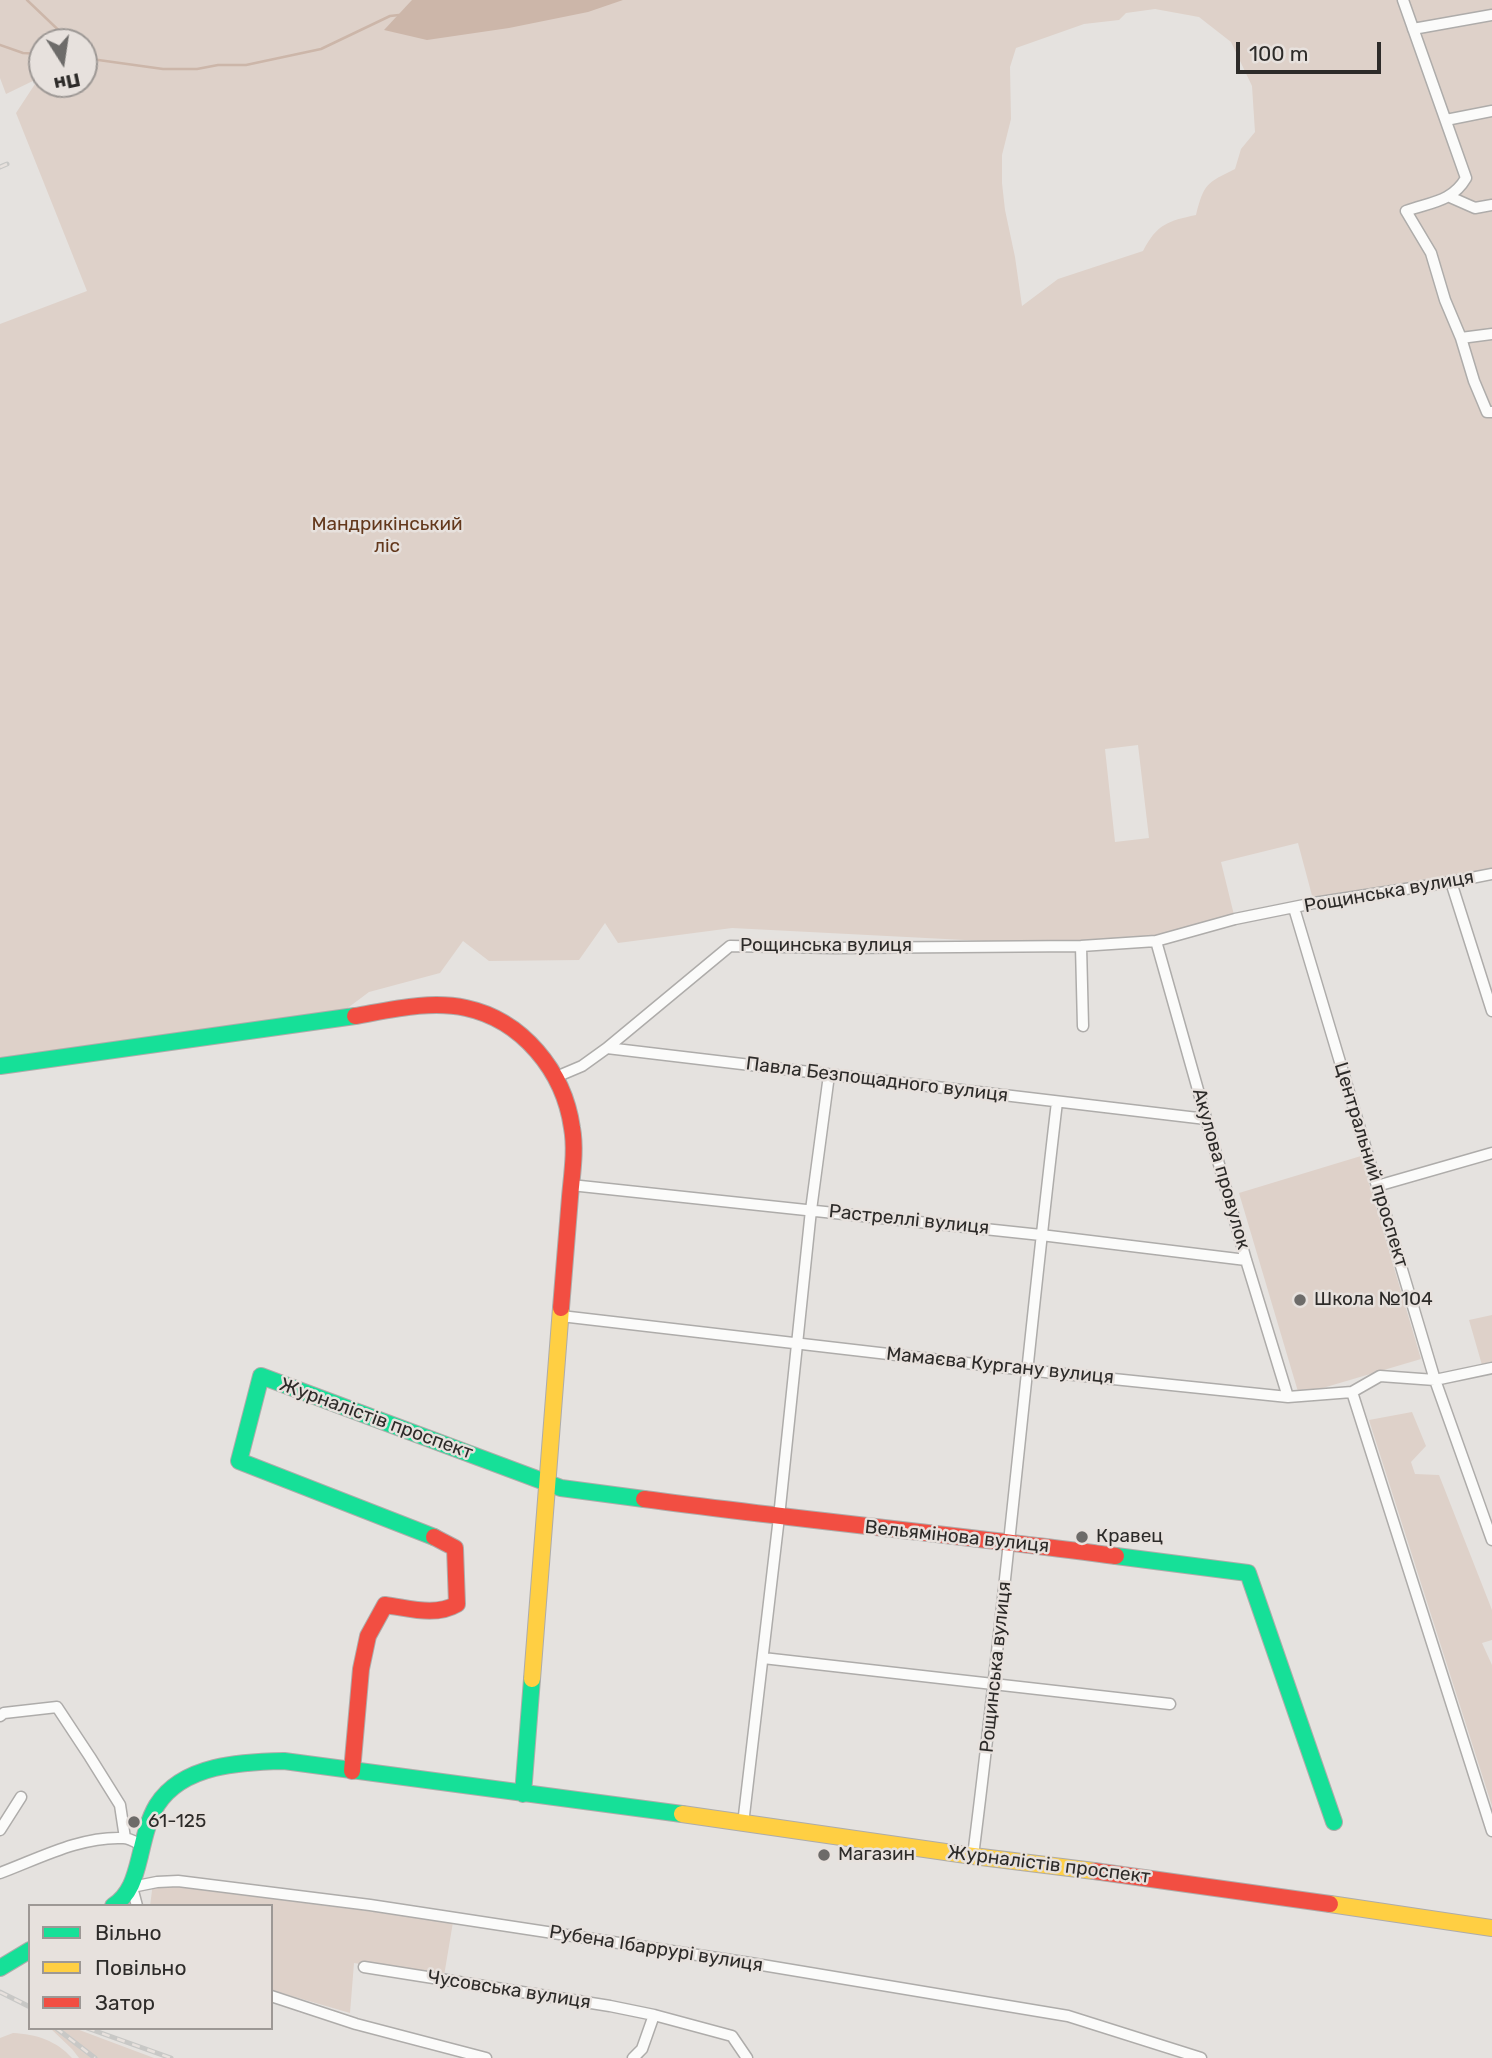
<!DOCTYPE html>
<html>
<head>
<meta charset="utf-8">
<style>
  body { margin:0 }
  #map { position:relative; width:1492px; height:2058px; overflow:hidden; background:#e5e2df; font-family:Rubik,sans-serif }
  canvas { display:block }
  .legend { position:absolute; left:28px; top:1904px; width:245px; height:126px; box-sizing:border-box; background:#e7e1dd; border:2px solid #9d9895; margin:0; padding:9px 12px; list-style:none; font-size:21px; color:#2d2b29 }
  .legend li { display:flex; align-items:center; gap:14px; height:35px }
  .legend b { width:35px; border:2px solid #9d9895 }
  .north { position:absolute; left:28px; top:28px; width:70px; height:70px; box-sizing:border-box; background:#e7e1dd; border:2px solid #9d9895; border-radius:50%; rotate:168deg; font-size:19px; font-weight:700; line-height:28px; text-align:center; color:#2d2b29 }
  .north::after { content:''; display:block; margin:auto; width:24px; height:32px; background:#6d6b69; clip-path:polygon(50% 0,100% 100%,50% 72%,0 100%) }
  .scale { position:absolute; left:1236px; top:42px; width:145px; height:32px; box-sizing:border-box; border:4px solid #2d2b29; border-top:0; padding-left:9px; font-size:21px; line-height:24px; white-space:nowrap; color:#2d2b29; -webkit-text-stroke:5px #e7e1dd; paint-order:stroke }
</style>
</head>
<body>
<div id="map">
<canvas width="1492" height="2058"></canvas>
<ul class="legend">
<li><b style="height:9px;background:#16e098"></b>Вільно</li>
<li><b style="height:9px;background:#ffcf43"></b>Повільно</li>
<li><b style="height:9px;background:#f24e42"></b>Затор</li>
</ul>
<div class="north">Пн</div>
<div class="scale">100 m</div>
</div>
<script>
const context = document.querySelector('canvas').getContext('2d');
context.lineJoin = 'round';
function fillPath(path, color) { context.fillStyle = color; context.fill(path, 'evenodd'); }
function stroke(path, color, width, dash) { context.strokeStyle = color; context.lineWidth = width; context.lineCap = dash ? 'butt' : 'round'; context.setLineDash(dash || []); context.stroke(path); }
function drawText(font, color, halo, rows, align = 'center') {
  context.font = font + ' Rubik,sans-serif'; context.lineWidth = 5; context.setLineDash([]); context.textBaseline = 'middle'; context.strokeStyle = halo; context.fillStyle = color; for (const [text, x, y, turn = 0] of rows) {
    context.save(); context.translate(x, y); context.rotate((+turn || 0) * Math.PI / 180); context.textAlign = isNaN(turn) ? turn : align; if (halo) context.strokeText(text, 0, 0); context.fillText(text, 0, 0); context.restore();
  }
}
const green = new Path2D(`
  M0 0H1492V874L1314 903 1298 843 1221 862 1235 919 1186 934 1081 946 732 928 618 943 605 923 579 960 489 961 463 941 440 973 369 992 333 1019 0 1066V324L87 291 16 113 39 78 6 94 0 78ZM1155 9 1199 17 1231 42 1252 86 1255 132 1241 149 1235 169C1207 183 1204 183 1196 215 1168 221 1157 224 1143 251L1058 279 1022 306 1015 257 1005 210 1002 183V155L1011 119 1010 67 1016 48 1084 24 1119 20 1126 13ZM42 42H84V84H42ZM1138 745 1149 838 1115 842 1105 749Z
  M1361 1156 1421 1359 1299 1395 1239 1193Z
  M1492 1315V1362L1482 1365 1469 1320Z
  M1412 1412 1426 1446 1411 1462 1415 1474 1439 1475 1492 1610V1640L1482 1643 1492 1665V1806L1369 1420Z
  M153 1883 453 1922 444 1976 354 1963 350 2013 271 1990V1906H150Z
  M50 2028H74L154 2058H79L72 2049Z
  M13 2033C36 2034 57 2041 72 2058H0V2038Z`);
const water = new Path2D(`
  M412 0H623L588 12 509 28 427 40 384 30Z`);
const stream = new Path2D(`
  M27 0 71 42
  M0 45 23 53 42 54
  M84 58 163 69H197L218 65H246L321 49 390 16 399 15`);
const street = new Path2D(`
  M1403 0 1466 178C1452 202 1431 202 1406 211L1431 253 1445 300 1461 338 1474 381 1487 412H1492
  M1413 29 1492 15
  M1446 120 1492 111
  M1450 197 1475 208 1492 205
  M1461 338 1492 334
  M1451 882 1492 1011
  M1294 908 1435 1380 1492 1540
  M1156 941 1246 1260 1288 1397
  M1081 946 1083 1026
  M607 1048 730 946 835 948 1081 946 1156 941 1235 919 1314 903 1451 882 1492 874
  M556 1077 582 1066 607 1048 1206 1119
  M571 1185 1041 1235 1246 1260
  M1377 1186 1492 1153
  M561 1316 1026 1370 1288 1397 1352 1392 1380 1376 1435 1380 1492 1368
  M1352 1392 1492 1831
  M763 1658 1170 1704
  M0 1716 4 1713 57 1707 90 1757 120 1805 125 1838
  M743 1824 779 1517 811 1210 829 1075
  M0 1830 21 1797
  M973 1856C1005 1605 1027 1353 1057 1102
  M0 1873C38 1859 80 1836 123 1838 130 1838 137 1843 143 1846
  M137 1906 132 1887 157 1882 178 1881 370 1905 750 1963 1068 2016 1201 2058
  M364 1967 610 2006 654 2015 732 2036 747 2058
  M271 1996 356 2024 486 2058
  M633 2058 642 2049 654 2015`);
const fast = new Path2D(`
  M0 1066 355 1016
  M434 1537 239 1461 261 1376 561 1488 644 1499
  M1116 1556 1248 1573 1334 1822
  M523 1794 532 1679
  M113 1906C131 1894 135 1876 140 1856 144 1839 148 1820 157 1805 183 1764 242 1762 284 1761L682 1814
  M0 1968 30 1950`);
const slow = new Path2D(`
  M532 1679 561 1308
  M682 1814 973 1856 1094 1871
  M1330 1904 1492 1928`);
const jam = new Path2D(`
  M355 1016C390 1010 430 1000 466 1008 522 1020 564 1071 572 1128 576 1150 572 1174 570 1197 567 1234 564 1271 561 1308
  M644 1499C801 1520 959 1535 1116 1556
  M352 1771 361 1669 368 1636 385 1605C409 1608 435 1617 457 1604L455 1548 434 1537
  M1094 1871 1330 1904`);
const rail = new Path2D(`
  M0 167 7 164
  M0 1992 30 2007
  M56 2028 95 2058
  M87 2028 171 2058`);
const markers = [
  [1300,1300,7,"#6d6b69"],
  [1082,1537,7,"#6d6b69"],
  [134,1822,7,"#6d6b69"],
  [824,1855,7,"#6d6b69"]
];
const parkNames = [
  ["Мандрикінський",387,525],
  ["ліс",387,547]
];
const streetNames = [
  ["Рощинська вулиця",1389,892,-10],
  ["Рощинська вулиця",826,946],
  ["Павла Безпощадного вулиця",877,1080,7],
  ["Центральний проспект",1371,1165,73],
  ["Акулова провулок",1221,1169,74],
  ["Растреллі вулиця",909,1220,6],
  ["Мамаєва Кургану вулиця",1000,1366,6],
  ["Журналістів проспект",376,1419,20],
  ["Вельямінова вулиця",957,1537,6],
  ["Рощинська вулиця",996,1667,-84],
  ["Журналістів проспект",1049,1865,7],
  ["Рубена Ібаррурі вулиця",656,1949,9],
  ["Чусовська вулиця",509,1990,9]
];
const poiNames = [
  ["Школа №104",1314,1300],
  ["Кравец",1096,1537],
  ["61-125",148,1822],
  ["Магазин",838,1855]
];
fillPath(green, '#ded1c9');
fillPath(water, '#ccb6a9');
stroke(stream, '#ccb6a9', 2.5);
stroke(street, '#aeacaa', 13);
stroke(fast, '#aeacaa', 18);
stroke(slow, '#aeacaa', 18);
stroke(jam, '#aeacaa', 18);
stroke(street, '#fbfbfa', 10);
stroke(fast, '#16e098', 16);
stroke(slow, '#ffcf43', 16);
stroke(jam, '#f24e42', 16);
stroke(rail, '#c8c8c6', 5);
stroke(rail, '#e7e1dd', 2.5, [8]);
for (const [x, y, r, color] of markers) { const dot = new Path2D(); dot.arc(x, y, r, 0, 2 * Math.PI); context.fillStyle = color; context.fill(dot); stroke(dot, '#e7e1dd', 2.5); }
drawText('19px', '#63381c', '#e7e1dd', parkNames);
drawText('19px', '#2d2b29', '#e7e1dd', streetNames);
drawText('19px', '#2d2b29', '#e7e1dd', poiNames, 'left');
</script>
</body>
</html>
